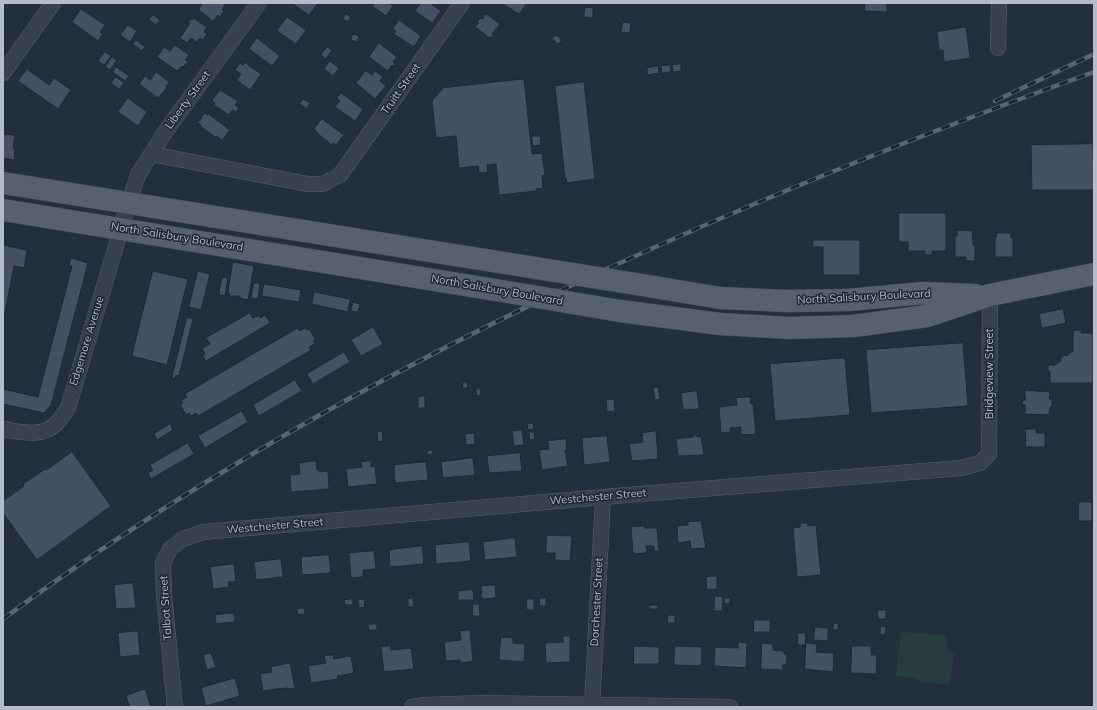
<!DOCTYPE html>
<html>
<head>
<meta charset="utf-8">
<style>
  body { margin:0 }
  #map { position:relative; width:1097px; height:710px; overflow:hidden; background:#242f3e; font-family:Mulish,sans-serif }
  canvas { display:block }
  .frame { position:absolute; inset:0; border:4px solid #b4bcc9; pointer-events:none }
</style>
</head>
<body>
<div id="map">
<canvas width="1097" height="710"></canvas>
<div class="frame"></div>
</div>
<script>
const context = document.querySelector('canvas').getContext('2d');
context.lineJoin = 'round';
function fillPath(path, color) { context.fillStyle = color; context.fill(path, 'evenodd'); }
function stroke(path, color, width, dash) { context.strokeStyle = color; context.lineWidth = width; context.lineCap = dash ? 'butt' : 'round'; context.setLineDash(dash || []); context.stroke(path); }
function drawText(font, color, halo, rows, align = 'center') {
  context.font = font + ' Mulish,sans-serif'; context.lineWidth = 3; context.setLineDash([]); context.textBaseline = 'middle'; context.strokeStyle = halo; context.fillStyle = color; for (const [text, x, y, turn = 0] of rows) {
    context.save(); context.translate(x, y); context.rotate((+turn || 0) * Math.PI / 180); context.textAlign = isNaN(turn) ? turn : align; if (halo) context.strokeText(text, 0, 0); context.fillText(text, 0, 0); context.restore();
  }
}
const green = new Path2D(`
  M901 632 946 635 947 652 954 653 950 685 921 682 917 678 896 676Z`);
const building = new Path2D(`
  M202 3H224L226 4 222 9 224 11 220 17 218 15 213 21 199 10Z
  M292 3H318L309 15Z
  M375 3H389L393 6 386 16 372 6Z
  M421 3H430L441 11 432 23 415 11Z
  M502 3H527L519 14Z
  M865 3H887V12L865 11Z
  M585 7 593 8V18L584 17Z
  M81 9 105 25 100 32 103 34 98 41 72 22Z
  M346 14 351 17 348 22 343 19Z
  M486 14 500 24 492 34 494 35 490 38 475 27 479 23 477 22 480 18 482 19Z
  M153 15 160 20 156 25 149 20Z
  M287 17 306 30 296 44 277 31Z
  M193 18 207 27 204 32 207 34 203 40 200 38 197 42 191 38 187 43 180 38 190 23 188 22 190 19 192 20Z
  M399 20 421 36 414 47 394 34 396 31 393 29Z
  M623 22 631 23 630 33 621 32Z
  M128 25 137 31 130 42 120 35Z
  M966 27 970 58 944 62 943 50H939L937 32Z
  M353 34 359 36 357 42 351 40Z
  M556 35 562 40 558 44 552 39Z
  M257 38 280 56 272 66 249 49Z
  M136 40 145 47 142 51 133 44Z
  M379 43 397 57 393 62 395 64 393 66 392 65 388 71 369 57Z
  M175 45 189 55 185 60 188 62 183 67 182 66 177 71 157 57 164 47 170 51Z
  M327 47 332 50 326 59 321 55Z
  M105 52 111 56 104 65 98 61Z
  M112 57 117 60 110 70 105 67Z
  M330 61 339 68 333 76 324 69Z
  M245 62 248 64V65L261 74 250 90 237 80 241 74 235 70 240 63 243 65Z
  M681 64V71L673 72 672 65Z
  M670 65 671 72 662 73 661 66Z
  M658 66 659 73 647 75V68Z
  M116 67 129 76 125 81 113 72Z
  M27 69 49 85 54 78 71 90 58 109 18 81Z
  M366 71 372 75 375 71 383 77 380 81 386 86 375 99 356 83Z
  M156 72 169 82 166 87 167 88 158 98 139 84 145 76 150 80Z
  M116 77 124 83 119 89 111 83Z
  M524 79 532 154 542 153 545 175 542 176 543 188 536 189 537 191 499 195 496 164 487 165 488 172 479 173 478 166 459 168 456 136 436 138 432 101 443 88Z
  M584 82 595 179 567 183 566 178H565L555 86Z
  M220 90 238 101 235 105 239 108 236 112 232 110 229 115 214 105 215 103 212 101Z
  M341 93 363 109 355 121 335 107 340 101 337 98Z
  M128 98 147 112 138 126 118 112Z
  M303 99 310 103 307 109 300 104Z
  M205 113 207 115V113L230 130 222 140 216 136 215 137 200 126 201 125 198 123Z
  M322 119 344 135 336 145 333 143 332 145 317 133V132L314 129Z
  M3 134 15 135 13 148 15 149 14 160 3 158Z
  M532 136H540L541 145 533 146Z
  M1093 144 1094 190H1032L1031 145Z
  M899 213H946V251H932V255H925V251H908V242H899Z
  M957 230 972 231 973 245H975V261H966V257H955V236H957Z
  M997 233H1011V238H1013V257H995V237H996Z
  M813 240H860V275H823V247H813Z
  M3 245 27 250 24 268 14 266 3 323Z
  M71 258 88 263 51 405 44 413 3 404V389L38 397 72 266H69Z
  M233 262 254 266 248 300 240 298V296H229L230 293H228Z
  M153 271 188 279 167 365 132 356Z
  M198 271 210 274 201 310 189 307Z
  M222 277 228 278 225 296 219 295Z
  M254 283H260L258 299 251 298Z
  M264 284 301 290 299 302 262 296Z
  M314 292 350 299 348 312 312 304Z
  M353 302 360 304 358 312 351 311Z
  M1063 309 1066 323 1042 328 1039 314Z
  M250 313 253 318 259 315 260 318 265 315 270 323 206 361 202 355 205 354 202 348 210 344 206 338Z
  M187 317 193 319 179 376 176 375 175 378H172Z
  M373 327 383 344 361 356 351 340Z
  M298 328 300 331 305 328 307 330 309 329 316 340 313 341 315 344 309 347 311 350 198 416 196 413 191 416 189 413 186 415 180 404 183 403 181 400 187 397 185 394Z
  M1081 330V333H1093V383H1050V371H1048V365H1055L1061 361 1060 359 1065 355 1066 356 1073 351V331Z
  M963 343 968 406 871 413 866 350Z
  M344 352 350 362 313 384 307 374Z
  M845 358 850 415 775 421 770 364Z
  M295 380 302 391 259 416 253 405Z
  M463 382H467L468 388H463Z
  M658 387 660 399 655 400 653 388Z
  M476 389H481V395L477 396Z
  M1025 390 1050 392 1049 399H1052V407H1050L1049 415 1025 414V405H1022L1023 400H1025Z
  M697 391 699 409 683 410 681 393Z
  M425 396V408H418V397Z
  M750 397 751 404H753L756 434 741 435V427L730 428 731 432 721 433 719 407 737 405 736 398Z
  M614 399 615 411 607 412 606 400Z
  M242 411 248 422 205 448 198 436Z
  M533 423 534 429 528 430 527 424Z
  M170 424 173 430 157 440 154 434Z
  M1026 429H1036V433H1045V447H1026Z
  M522 430 524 445 514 446 512 431Z
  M382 431 383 441 378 442 377 432Z
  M656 431 658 459 632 461 629 444 643 442 642 433Z
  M529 432H534L535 439 530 440Z
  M474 433 475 444 466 445 465 434Z
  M693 435H696L697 437H701L704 455 678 456 676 439 693 437Z
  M607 436 610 462 584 465 582 438Z
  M566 439 567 450H565L568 466 542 470 539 450 549 449 548 441Z
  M188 443 194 454 151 479 148 473 153 470 150 465Z
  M433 450V454L427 455V451Z
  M72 452 111 506 37 560 3 513V501L24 486 23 484 45 469 46 470Z
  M520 453 522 471 489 473 487 456Z
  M473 458 475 475 443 478 441 462Z
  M316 461 317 470H319V472L328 471 329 489 291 492 290 475 300 474 299 463Z
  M371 461V467L375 466 377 484 348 487 346 469 362 467 361 462Z
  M426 462 428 480 395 483 394 465Z
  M1079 502H1092V521H1079Z
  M701 521 706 548 691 549 690 541 678 543 677 526 688 525V522Z
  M800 523H808V526L816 525 821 575 797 577 793 528 800 527Z
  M645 526V528H657L659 551H654V546H646L647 553 633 554 631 527Z
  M547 535 572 536 570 561 555 560V553H546Z
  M515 538 517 557 485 560 483 542Z
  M469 542 471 561 436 564 435 545Z
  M422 546 424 564 390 567 389 550Z
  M374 551 376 569 363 570V577L351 578 349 553Z
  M329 555 331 573 302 575 301 557Z
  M281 559 283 577 256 580 254 562Z
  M234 564 236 582H228L229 587 213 589 210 567Z
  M717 576V589L707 590 706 577Z
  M133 583 136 608 116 609 114 585Z
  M495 585 496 598 482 599 481 586Z
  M473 590 474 600H458V591Z
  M715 596 723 597 722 611H714Z
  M413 598 414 607H408V599Z
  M540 598H546V606H540Z
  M725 598H730V604L724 603Z
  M353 599V605H345L344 600Z
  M364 599 365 607 359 608 358 600Z
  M527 599H534V610H527Z
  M473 604H479L480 616H473Z
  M650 605H658V609H650Z
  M304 608 305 614 298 615 297 609Z
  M878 610H886V619H878Z
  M234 613 235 622 216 624 215 615Z
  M668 615H675V623H668Z
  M754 620H770V632H754Z
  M834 623 838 624V630H833Z
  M368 624H377V630H369Z
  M881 626 886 627 885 635 880 634Z
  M815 627 828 628V641L814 640Z
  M470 630 473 661 461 663 460 660 446 661 444 642 461 640 460 631Z
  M138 631 140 655 120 657 118 633Z
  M798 633H806L805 645H798Z
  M563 636H570V662L546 663 545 643 563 642Z
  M501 637 513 638V643L525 644 524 662 499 660Z
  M738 642 747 643 746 668 714 666 715 647 738 648Z
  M762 643 773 644V650L784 651V654H787L786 665H783V670L761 669Z
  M806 643 817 644 816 652 834 653 833 672 805 669Z
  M391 646V650L411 648 414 669 384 672 381 647Z
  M634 646 659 647V664H634Z
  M675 646 702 647 701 666 674 665Z
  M852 646H871V655H877L876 674 851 673Z
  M211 653 216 667 207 670 203 655Z
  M333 655 334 659 351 656 354 673 337 676 338 679 311 683 308 666 326 663 324 656Z
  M290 663 295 688 288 689V688L276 689 263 691 260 674 272 672 271 667Z
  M235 678 240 696 206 706 201 688Z
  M145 689 151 707H130L126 696Z`);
const street = new Path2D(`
  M998 48 999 3
  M3 73 53 3
  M151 154 308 184H323L340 175 462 3
  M3 429C20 432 43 438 57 423 61 419 64 413 68 408L129 202 138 175 165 132 259 3
  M175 707 164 595 163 563 170 549 183 539 203 532 603 497 961 468 980 463 989 454 990 295
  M412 707 425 705 479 703 730 707
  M592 707 603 497`);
const primary = new Path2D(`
  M3 183 536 268
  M3 210 508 292
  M642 285 720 298 787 301 848 300 923 293 975 295
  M620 311 720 324 790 328 854 326 927 316 990 295 1094 274`);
const rail = new Path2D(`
  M995 101 1094 54
  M3 619C332 376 711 210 1094 72`);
const primaryBridge = new Path2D(`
  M536 268 642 285
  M508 292 620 311`);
const streetNames = [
  ["Truitt Street",401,89,-55],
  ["Liberty Street",188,100,-54],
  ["North Salisbury Boulevard",177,237,9],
  ["North Salisbury Boulevard",497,290,10],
  ["North Salisbury Boulevard",864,297,-3],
  ["Edgemore Avenue",87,341,-73],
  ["Bridgeview Street",990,374,-90],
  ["Westchester Street",598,497,-5],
  ["Westchester Street",275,526,-5],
  ["Dorchester Street",597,602,-87],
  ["Talbot Street",166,608,-94]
];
fillPath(green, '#263c3f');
fillPath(building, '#455162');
stroke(building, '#1f2835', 1);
stroke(street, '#565f6c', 16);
stroke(primary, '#414a57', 23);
stroke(street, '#38414e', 15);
stroke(primary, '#56606e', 22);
stroke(rail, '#5a6575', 4.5);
stroke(rail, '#1d2633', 3, [9]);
stroke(primaryBridge, '#414a57', 23, []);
stroke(primaryBridge, '#56606e', 22);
drawText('11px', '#b4bcc9', '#1d2633', streetNames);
</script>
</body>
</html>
